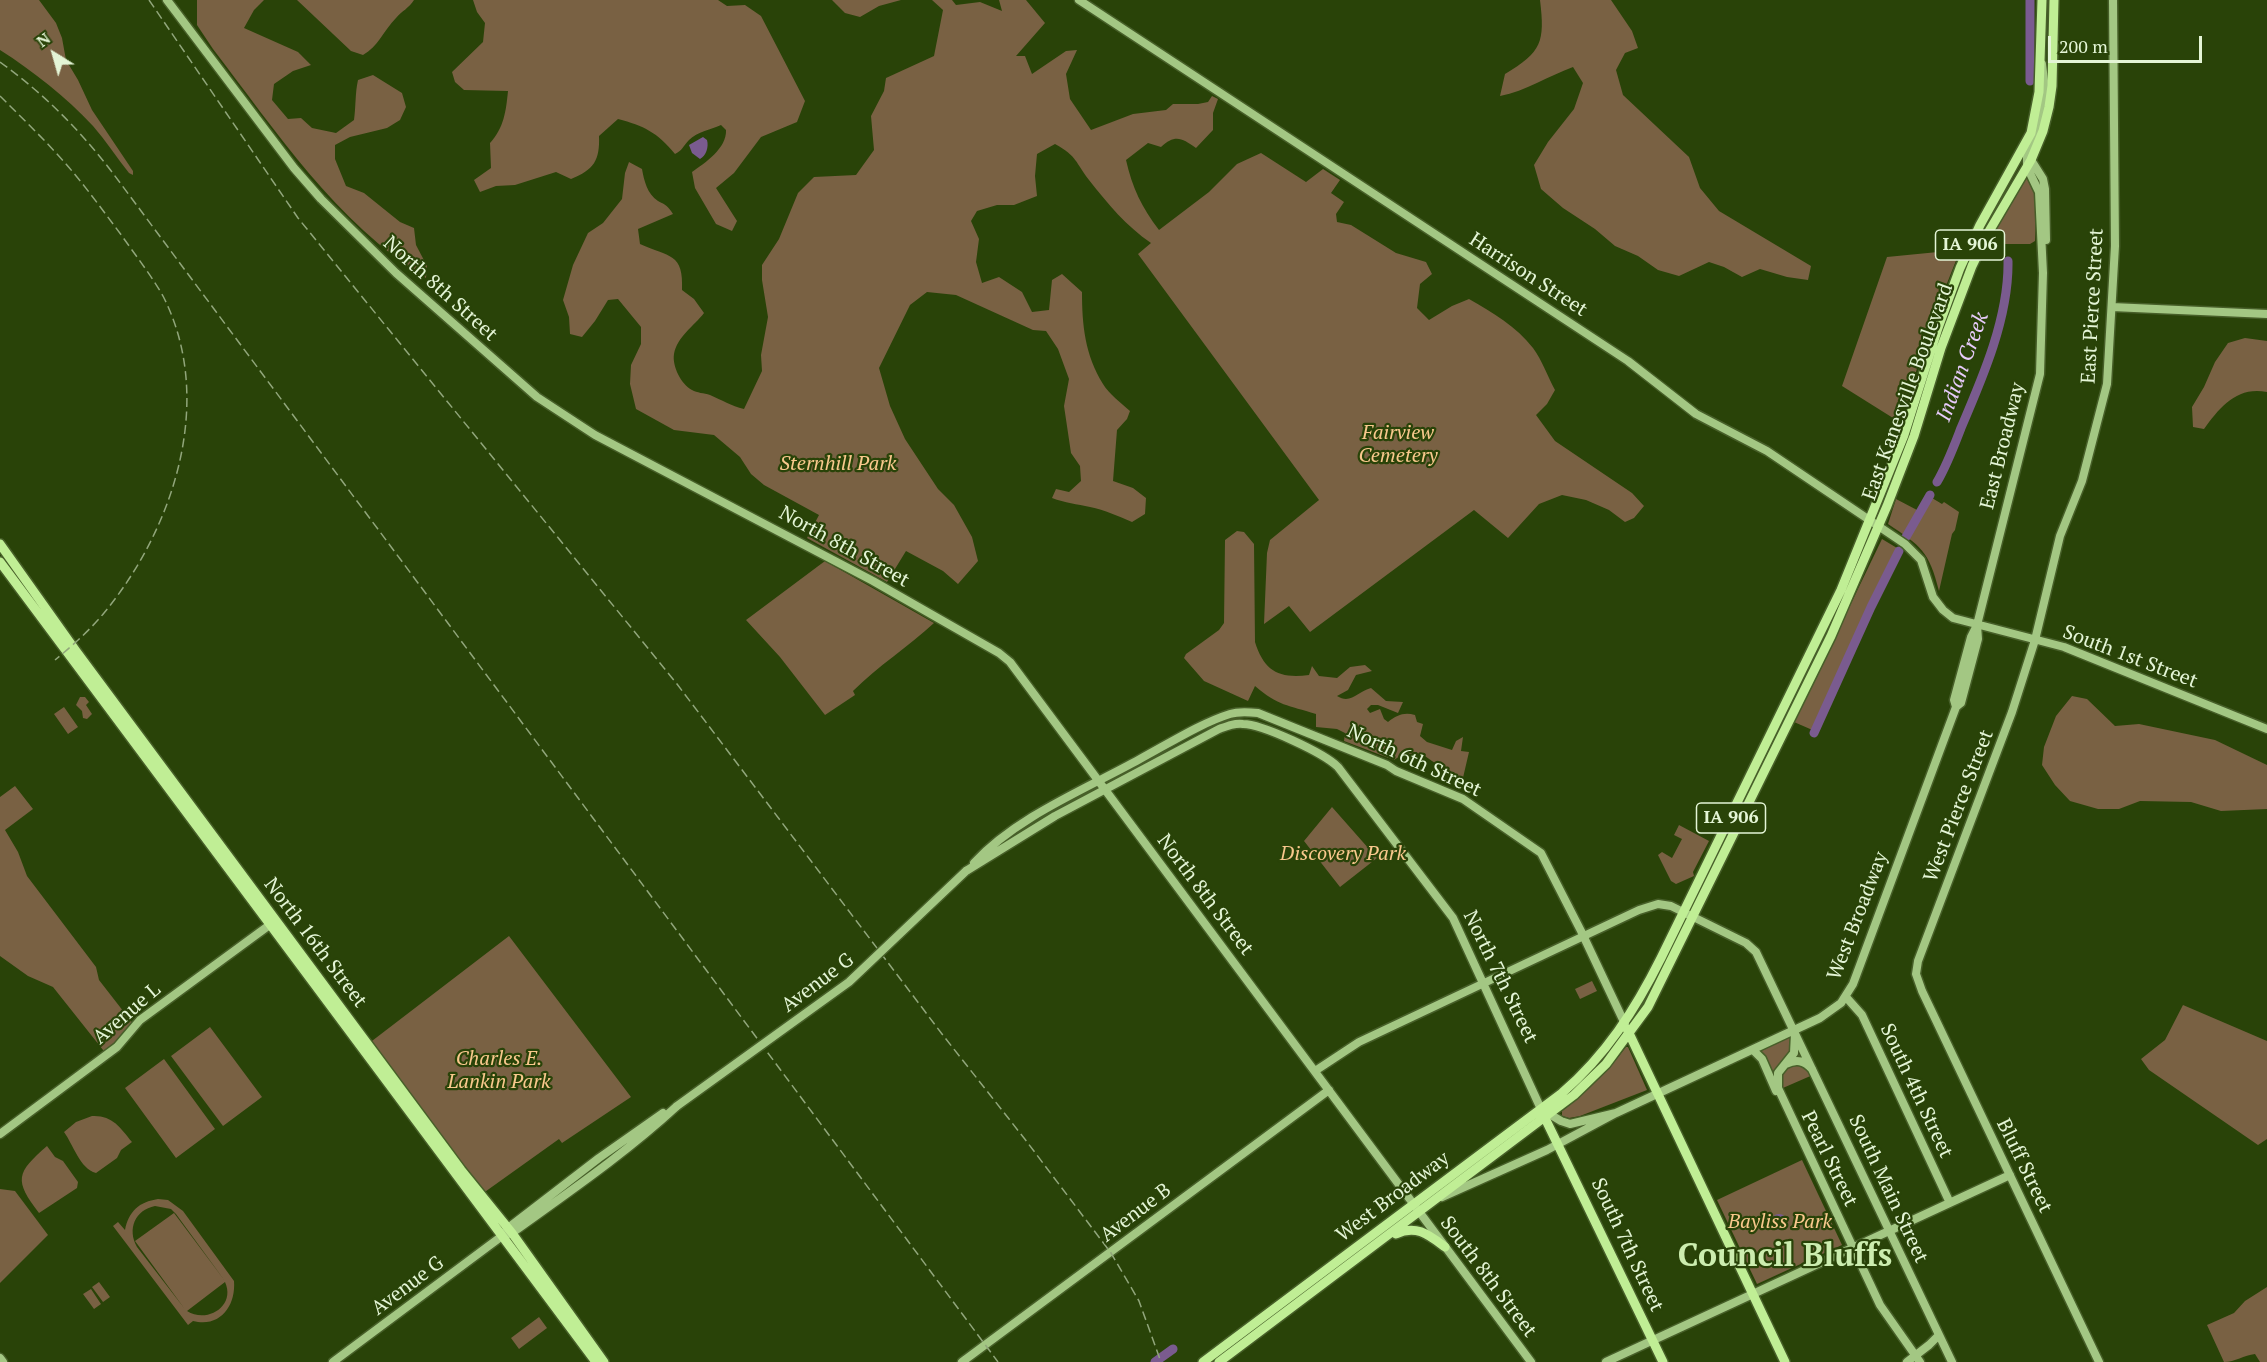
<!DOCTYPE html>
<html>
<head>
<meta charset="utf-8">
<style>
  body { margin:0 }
  #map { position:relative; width:2267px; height:1362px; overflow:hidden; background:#294308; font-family:"PT Serif",serif }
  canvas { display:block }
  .north { position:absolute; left:24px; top:24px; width:60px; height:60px; -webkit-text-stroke:4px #294308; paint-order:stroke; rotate:323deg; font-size:16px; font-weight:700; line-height:24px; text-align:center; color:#e4f5d6 }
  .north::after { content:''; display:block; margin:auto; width:21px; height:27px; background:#e4f5d6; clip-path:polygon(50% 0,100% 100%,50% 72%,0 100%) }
  .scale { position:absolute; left:2048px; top:36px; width:154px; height:27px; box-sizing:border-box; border:3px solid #e4f5d6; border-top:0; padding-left:8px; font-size:18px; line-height:21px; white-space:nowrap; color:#e4f5d6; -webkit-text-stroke:4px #294308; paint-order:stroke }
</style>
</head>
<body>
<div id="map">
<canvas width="2267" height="1362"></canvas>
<div class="north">N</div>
<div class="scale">200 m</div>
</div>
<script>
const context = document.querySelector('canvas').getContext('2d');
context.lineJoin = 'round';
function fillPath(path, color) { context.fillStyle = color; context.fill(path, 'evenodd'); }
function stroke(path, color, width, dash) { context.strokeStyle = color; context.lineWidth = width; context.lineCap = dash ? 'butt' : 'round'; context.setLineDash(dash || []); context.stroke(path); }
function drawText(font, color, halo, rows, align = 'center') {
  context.font = font + ' "PT Serif",serif'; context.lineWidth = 4.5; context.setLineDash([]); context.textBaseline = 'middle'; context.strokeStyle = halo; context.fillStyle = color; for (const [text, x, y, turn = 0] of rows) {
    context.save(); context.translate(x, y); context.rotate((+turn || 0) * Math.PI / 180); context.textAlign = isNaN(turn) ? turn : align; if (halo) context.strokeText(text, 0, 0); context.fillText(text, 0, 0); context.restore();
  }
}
const green = new Path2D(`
  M0 0H39L56 23 62 38 66 60 78 80 92 110 133 171V175L129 173C117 158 106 141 93 126 66 97 33 71 0 50Z
  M197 0H264L254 10 244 28 298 52 311 65 293 71 274 84 272 100 288 119 301 118 312 128 336 133 354 120C356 106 355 93 358 80L373 75 402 93 406 107 400 120 387 128 350 137 335 145V159L346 186 364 193 400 222 414 228 416 245 427 266 426 278C336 223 276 131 213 49L197 25Z
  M297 0H414C409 8 402 11 396 18 384 30 378 47 363 55L351 51Z
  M473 0H718L727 6 745 5 761 16 805 101 797 122 761 137 734 173 716 188 737 221 732 231 716 224 695 188 692 172C705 163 727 148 726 130L721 125C712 129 697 132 689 140 683 146 683 150 675 154 657 132 644 126 618 119L599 136C600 160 594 170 571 179L556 172 515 185 496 186 480 192 474 180 491 168 490 143C504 128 506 111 508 91L464 90 455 82 452 72 483 42 485 23 477 12Z
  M832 0H901L879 6 860 17 845 13Z
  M932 0H952L956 5 980 2 1002 11 999 0H1026L1045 23 1016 56H1025L1032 74 1066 51 1077 50 1066 74 1070 99 1091 130 1133 114 1166 110 1173 104H1198L1208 102 1212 96 1218 99 1213 113V130L1196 148C1182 138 1175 134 1161 147L1148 143 1126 160C1132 187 1142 208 1159 230L1209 192 1237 164 1261 153 1306 182 1323 169 1340 180 1331 193 1344 202 1336 214 1337 222 1351 225 1396 253 1426 262 1432 274 1420 284 1417 308 1429 320 1452 306 1469 299C1492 312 1517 327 1533 348 1542 360 1548 377 1555 390L1547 404 1536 415 1555 441 1632 493 1644 506 1634 518 1625 522 1609 510 1586 500 1562 495 1539 504 1508 538 1474 510 1310 632 1289 606 1264 624 1267 553 1270 540 1319 500 1138 254 1151 243C1126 226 1108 204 1089 180 1075 162 1078 157 1055 144L1037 154 1035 176 1037 196 1014 205H997L977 211 971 221 979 239 976 262 982 283 999 277 1022 292 1032 312 1049 310 1052 280 1062 274 1082 292C1082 325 1085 355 1103 384 1109 394 1121 403 1130 411L1127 419 1117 430 1113 481 1133 488 1146 498 1145 514 1132 522C1118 516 1105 510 1090 507 1077 504 1065 503 1052 498L1056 489 1069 492 1081 481 1080 466 1071 453 1064 406 1069 379 1058 349 1046 331 1033 330 956 295 927 292 910 305 879 368 890 406 905 439 938 489 954 505 972 537 978 561 958 584 943 571 906 551 887 582 807 538 819 515 764 485 751 474 740 457 714 435 674 430 636 409 630 384 631 365 641 344V327L618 299 608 300 595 321 582 337 570 334 569 317 563 300 573 265 588 233 603 223 622 199 625 173 629 162 642 169C644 180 647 194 658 201 666 205 668 206 673 214L638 229 640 244C669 257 684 253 682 290L694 299 704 313C694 326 677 337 674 354 672 366 681 384 692 390 697 393 704 393 710 395 722 400 731 406 744 409L762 371 761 355 768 317 762 280V265L779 239 798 193 814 177 856 175 874 150 871 116 884 91 886 78 934 56 943 10Z
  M1540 0H1611L1632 31 1638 48 1625 53 1616 70 1623 95 1689 157 1700 188 1719 211 1811 266 1808 280 1787 277 1760 269 1742 277 1724 267 1709 262 1679 276 1658 270 1638 256 1615 246 1595 229 1563 208 1541 189 1534 165 1548 142 1574 109 1583 83 1573 67C1548 76 1526 91 1500 96L1505 74C1542 52 1545 42 1540 0Z
  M2026 176H2030L2037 190 2035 241 2030 244H1990L1988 237Z
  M1948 251 1956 254 1957 258 1927 334 1901 423 1842 386 1887 257Z
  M2245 338 2267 341V392C2237 386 2220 407 2204 429L2193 427 2192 407 2204 387 2215 362 2228 343Z
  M1927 495 1942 504 1944 502 1959 512 1955 530 1952 534 1939 591C1929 551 1921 546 1888 524L1896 499 1917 510Z
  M1237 531 1244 532 1254 544 1255 642C1264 671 1279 679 1309 675L1312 666 1319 676 1337 678 1350 667 1365 665 1372 671 1356 675 1348 690 1337 696C1351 705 1358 691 1371 688L1386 701 1403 702 1398 713 1378 705H1371L1367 709 1370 713 1380 709 1384 719 1388 722C1397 715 1404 712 1415 715L1417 722 1423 724 1420 736 1427 742 1452 750 1456 741 1463 737 1461 751 1469 752 1462 782 1422 754H1403L1394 760 1344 741 1345 733 1337 729 1316 727V714C1288 705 1278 706 1255 686L1248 701 1204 681 1184 658 1186 654 1219 630 1224 623 1225 540Z
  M1882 539 1902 551 1875 594 1817 732 1794 722Z
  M825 561 934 623C908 647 878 666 853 691L855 695 825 715 780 657 746 620Z
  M2072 696 2087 699 2115 726 2139 724 2215 740 2267 765V809L2221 811 2191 802 2140 801 2119 809H2098L2070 801 2055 785 2042 765 2044 747 2056 716Z
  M80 697H85L89 702 86 705 92 714 87 719 83 718 82 711 76 705Z
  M64 707 78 727 68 734 54 714Z
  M15 786 33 809 5 830 18 852 27 876 96 967 99 980 134 1025 107 1055 53 987 28 976 0 956V797Z
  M1332 807 1377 858 1340 887 1304 841Z
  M1679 825 1709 841 1693 872 1694 876 1676 884 1671 881 1658 855 1662 852 1672 858 1682 839 1674 835Z
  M509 936 631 1097 562 1143 559 1139 482 1194 368 1044Z
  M1592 981 1597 991 1580 999 1575 989Z
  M2183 1005 2267 1041V1139L2258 1145 2149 1070 2141 1059 2165 1040Z
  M210 1027 262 1097 223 1126 171 1056Z
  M1795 1030 1815 1074 1776 1091 1753 1050Z
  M1626 1047H1628L1647 1090 1580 1116 1569 1118 1562 1116V1111C1586 1093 1608 1071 1626 1047Z
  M164 1059 215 1129 176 1158 125 1088Z
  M92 1116C112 1115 120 1127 132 1142L121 1150 117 1158 96 1173C80 1169 73 1144 64 1132L76 1122Z
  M47 1146 55 1157 63 1161 78 1182 77 1188 39 1213C14 1180 16 1173 47 1146Z
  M1802 1160 1842 1245 1757 1284 1717 1200Z
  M0 1189 15 1191 48 1235 0 1283Z
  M158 1199 168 1200 183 1211 234 1281C236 1306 220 1328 193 1321L188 1325 113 1226 118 1222 125 1230C129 1211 139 1202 158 1199ZM155 1206 171 1209 176 1214 225 1281 174 1213 135 1241 184 1308 137 1247C127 1229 135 1210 155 1206ZM225 1282C236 1306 207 1324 187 1311Z
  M99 1282 110 1297 103 1302 92 1287Z
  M2267 1287V1362H2260L2255 1354C2244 1355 2235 1362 2224 1362L2207 1325 2234 1313 2245 1301Z
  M91 1289 101 1304 94 1309 83 1294Z
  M539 1317 547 1328 519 1349 511 1338Z`);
const water = new Path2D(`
  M703 137 707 140C709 147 706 156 700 159L692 153 689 145Z
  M1771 1222a8 8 0 1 1 16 0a8 8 0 1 1-16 0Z`);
const river = new Path2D(`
  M2030 0V81
  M1937 482C1947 465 1954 446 1961 428 1983 377 2009 317 2008 261
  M1906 537 1930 495
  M1814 733 1871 607 1899 551
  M1155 1362 1173 1349`);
const secondary = new Path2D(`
  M167 0 294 168 321 199 396 273 537 397 595 435 873 581 999 653 1010 662 1531 1362
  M1079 0 1628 361 1696 414 1767 451 1905 544 1921 560 1933 597 1943 610 1953 618 2064 647 2267 729
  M2031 160 2043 179 2045 189 2046 240
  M2112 307 2267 314
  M1956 707 1954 700 1971 637 1977 625 2040 374 2043 273 2039 192 2027 167V155L2035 138 2043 107 2045 89 2042 64
  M974 863C1016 817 1086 789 1140 759 1168 744 1201 723 1230 714 1239 711 1249 712 1258 713L1387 765 1396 771 1463 799 1541 853 1581 931 1625 1024
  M966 871 1055 816 1219 729C1227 726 1234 723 1243 724 1262 724 1324 753 1338 767L1453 918 1541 1109 1561 1121 1570 1124 1616 1113
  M1846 997 1862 1015 1950 1203
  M1795 1033 1794 1053 1778 1073V1088L1880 1305 1920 1362
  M1753 1050 1762 1059 1776 1091
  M1786 1064C1796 1059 1804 1060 1812 1069
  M1315 1071 1359 1042 1639 910 1658 904 1671 906 1746 943 1756 952 1952 1362
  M0 1134 117 1047 140 1020 275 921
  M1442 1197 1547 1150 1616 1113 1820 1018 1841 1003 1853 984 1956 707 1961 703 1978 639 1977 625
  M504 1233 508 1228 599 1158 663 1113
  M0 1358 3 1362
  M333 1362 502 1236 512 1233C569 1192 626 1153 677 1106
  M962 1362 1329 1090
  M1606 1362 2010 1175
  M1907 1362 1929 1345 1939 1335
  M2099 1362 1922 991 1916 974 1918 961 2012 712 2035 640 2060 536 2082 481 2107 384 2115 246 2113 0`);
const primary = new Path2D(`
  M0 544 76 651 461 1170 512 1233 604 1362
  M0 562 596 1362
  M1627 1029 1785 1362
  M1543 1114 1663 1362
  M1396 1234C1416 1224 1429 1235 1445 1247
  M1203 1362 1562 1093C1606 1055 1635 1010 1661 958L1841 590 1904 435 1938 328 1960 268 1980 225 2031 133 2039 92 2042 0
  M1219 1362 1574 1095 1606 1064 1648 1007 1831 636 1887 506 1914 436 1941 348 1972 266 1988 233 2031 160 2043 131 2049 107 2052 86 2054 0`);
const rail = new Path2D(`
  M149 0 298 218 677 684 942 1034 1024 1138 1111 1253 1139 1301 1161 1362
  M0 62C44 94 79 129 112 172L998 1362
  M0 96C22 118 45 140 66 164 86 187 104 212 122 236 136 256 151 275 163 296 216 400 174 528 104 613 89 631 72 646 55 660`);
const secondaryBridge = new Path2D(`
  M677 1106 849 982 966 871`);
const shields = [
  [1970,245,69],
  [1731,818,69]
];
const shieldNames = [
  ["IA 906",1970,245],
  ["IA 906",1731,818]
];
const streetNames = [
  ["Harrison Street",1528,275,33],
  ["North 8th Street",440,289,42],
  ["East Pierce Street",2093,306,-87],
  ["East Kanesville Boulevard",1908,392,-70],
  ["East Broadway",2003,446,-76],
  ["North 8th Street",844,547,29],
  ["South 1st Street",2130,657,21],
  ["North 6th Street",1414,761,25],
  ["West Pierce Street",1959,806,-69],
  ["North 8th Street",1205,895,53],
  ["West Broadway",1858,916,-69],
  ["North 16th Street",315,943,53],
  ["North 7th Street",1500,977,64],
  ["Avenue G",818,983,-37],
  ["Avenue L",127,1014,-41],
  ["South 4th Street",1916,1091,65],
  ["Pearl Street",1829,1159,64],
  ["Bluff Street",2024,1166,64],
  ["South Main Street",1888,1189,65],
  ["West Broadway",1393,1197,-37],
  ["Avenue B",1136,1213,-37],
  ["South 7th Street",1627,1245,65],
  ["South 8th Street",1488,1277,53],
  ["Avenue G",408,1286,-37]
];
const parkNames = [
  ["Fairview",1398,433],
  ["Cemetery",1398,456],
  ["Sternhill Park",838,464],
  ["Discovery Park",1343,854],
  ["Charles E.",499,1059],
  ["Lankin Park",499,1082],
  ["Bayliss Park",1780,1222]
];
const waterNames = [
  ["Indian Creek",1963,367,-70]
];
const townNames = [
  ["Council Bluffs",1785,1257]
];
fillPath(green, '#796143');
fillPath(water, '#7a5b8f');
stroke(river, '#7a5b8f', 9);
stroke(secondary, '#475f29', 11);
stroke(primary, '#475f29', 12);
stroke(secondary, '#a3c783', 8);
stroke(primary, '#c0ee95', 9);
stroke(rail, '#91a67b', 1.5, [9, 4.5]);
stroke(secondaryBridge, '#475f29', 11, []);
stroke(secondaryBridge, '#a3c783', 8);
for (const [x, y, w] of shields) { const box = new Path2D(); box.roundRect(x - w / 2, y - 15, w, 30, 4.5); context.fillStyle = '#294308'; context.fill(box); stroke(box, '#e4f5d6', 1.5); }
drawText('bold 18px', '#e4f5d6', null, shieldNames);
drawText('20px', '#e4f5d6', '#294308', streetNames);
drawText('italic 20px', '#f9c88d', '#294308', parkNames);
drawText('italic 21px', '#e8ccfc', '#294308', waterNames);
drawText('bold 32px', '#ccedaf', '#294308', townNames);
</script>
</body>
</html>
